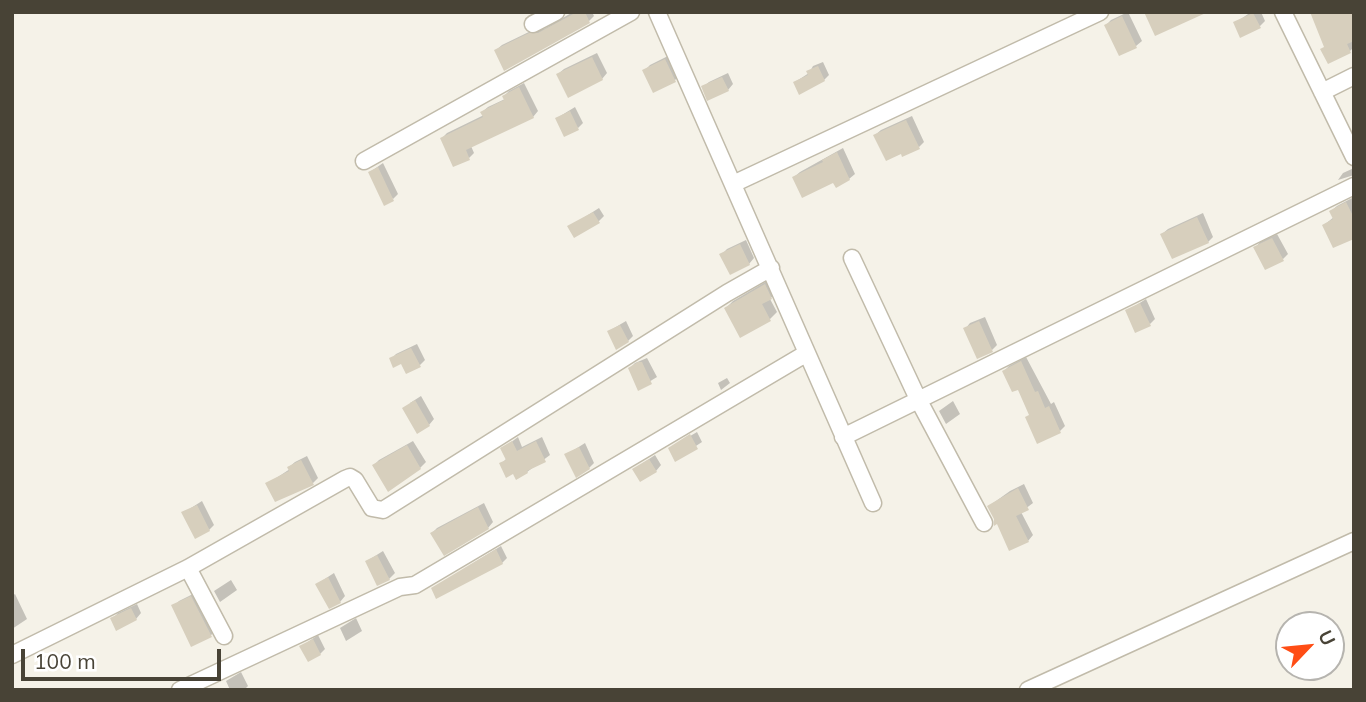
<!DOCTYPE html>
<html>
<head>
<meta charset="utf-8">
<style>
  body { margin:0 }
  #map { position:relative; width:1366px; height:702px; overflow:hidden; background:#f5f2e8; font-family:Mulish,sans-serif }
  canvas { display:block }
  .frame { position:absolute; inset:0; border:14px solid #484336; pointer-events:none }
  .north { position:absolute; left:1275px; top:611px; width:70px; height:70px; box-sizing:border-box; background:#fff; border:2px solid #b6b4af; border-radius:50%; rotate:64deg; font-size:19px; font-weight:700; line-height:28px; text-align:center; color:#484336 }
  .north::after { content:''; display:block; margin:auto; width:24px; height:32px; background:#ff4d15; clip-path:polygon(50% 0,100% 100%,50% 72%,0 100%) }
  .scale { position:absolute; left:21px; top:649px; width:200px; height:32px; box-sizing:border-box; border:4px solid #484336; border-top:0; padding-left:9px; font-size:21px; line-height:24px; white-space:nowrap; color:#484336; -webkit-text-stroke:5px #fff; paint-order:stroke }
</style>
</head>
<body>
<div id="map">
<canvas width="1366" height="702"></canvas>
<div class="frame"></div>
<div class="north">U</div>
<div class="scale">100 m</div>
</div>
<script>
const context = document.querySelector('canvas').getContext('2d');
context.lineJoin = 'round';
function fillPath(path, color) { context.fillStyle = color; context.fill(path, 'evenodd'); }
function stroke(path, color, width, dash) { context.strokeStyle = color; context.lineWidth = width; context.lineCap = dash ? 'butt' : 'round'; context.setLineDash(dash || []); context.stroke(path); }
const shadow = new Path2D(`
  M573 12H592L594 16 589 21 496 50 502 45 535 29H544Z
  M1128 12 1142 41 1136 46 1119 54 1106 25 1111 20Z
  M1251 12H1261L1265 21 1259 27 1235 23Z
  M1353 40 1354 47 1350 51 1325 46Z
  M597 53 607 73 602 79 558 74 564 69Z
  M670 55 680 75 674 81 645 70 650 65Z
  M823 62 829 75 824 80 795 82 809 73 813 66Z
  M728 73 733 84 728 90 703 87 709 82Z
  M524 83 538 111 533 117 471 146 474 153 469 158 442 138 447 133 484 115 482 112 488 107 505 99 504 96 509 91Z
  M575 107 583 123 578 128 557 118Z
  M912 116 924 142 919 147 875 135 881 130Z
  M843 148 855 174 849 179 834 180 794 177 800 172Z
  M383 163 398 194 393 199 370 172Z
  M1354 168V175L1338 180 1343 173Z
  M1352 198 1354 237 1324 225 1334 217 1331 211 1337 206Z
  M599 208 604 216 598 222 569 227Z
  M1203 213 1213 237 1208 242 1162 234 1168 229Z
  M1277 234 1288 254 1283 259 1255 248 1260 242Z
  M746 240 754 258 749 264 722 254 727 249Z
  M772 278 778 290 770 299 777 312 770 319 741 336 726 308 733 301Z
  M1146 299 1155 319 1150 324 1127 311Z
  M985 317 997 345 992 350 965 329 970 323Z
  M626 321 633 336 628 341 609 331Z
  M417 344 425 360 420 365 391 359 396 354Z
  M1026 357 1051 404 1054 402 1065 426 1060 431 1031 414 1019 387 1004 371 1009 366Z
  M647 358 657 377 639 388 630 368 635 363Z
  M727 378 730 383 721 390 718 383Z
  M421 396 434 419 429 425 410 403Z
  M953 401 960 414 946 424 939 411Z
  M697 432 702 442 676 459 670 448Z
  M518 437 522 447 542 437 550 455 527 472 501 464 507 458 502 449Z
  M413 441 426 462 420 468 374 465 379 460Z
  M585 443 594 463 589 468 566 455Z
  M655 455 661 465 656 471 634 469Z
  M307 456 318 478 313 483 267 484 290 469 289 467 295 462Z
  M1024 484 1033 503 1021 512 1033 535 1028 541 998 522 989 506 1010 491Z
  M202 501 214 525 209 530 183 513Z
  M484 503 493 522 488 528 432 533 437 528Z
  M501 546 507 558 502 563 433 588Z
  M383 551 395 573 389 579 367 561Z
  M334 573 345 596 340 602 317 584Z
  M231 580 237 590 220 602 214 591Z
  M197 592 217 630 211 635 192 644 174 606 179 601Z
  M15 594 27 619 12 629V596Z
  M137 604 141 613 136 619H112L118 613Z
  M356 618 362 631 346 641 340 628Z
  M318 635 325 649 320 654 302 646Z
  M241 672 248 686 244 690H230L226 681Z`);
const building = new Path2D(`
  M577 12H585L590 23 504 71 494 50 529 33H538Z
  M1144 12H1208L1155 36Z
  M1310 12H1354V41L1347 44 1351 53 1328 64 1320 49 1324 47Z
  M1253 13 1261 28 1240 38 1233 22Z
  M1122 16 1137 48 1119 56 1104 25Z
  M592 57 603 80 568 98 556 74Z
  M665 59 676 82 653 93 642 70Z
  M818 66 825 81 799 95 793 82 808 75 806 71Z
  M722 77 729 91 707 101 701 86Z
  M519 87 534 118 466 150 470 160 453 167 440 138 483 117 480 112 504 100 502 96Z
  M570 111 579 130 564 137 555 118Z
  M906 120 920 149 902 157 901 154 886 161 873 135Z
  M837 152 850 180 836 188 833 183 802 198 792 177 823 162 822 160Z
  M378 167 394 201 384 206 368 172Z
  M1346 202 1354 218V239L1333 248 1322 225 1333 219 1329 211Z
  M593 212 600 223 574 238 567 226Z
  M1197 217 1209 243 1172 259 1160 234Z
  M1272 238 1284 261 1265 270 1253 247Z
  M740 244 750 265 730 275 719 254Z
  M765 284 772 299 762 304 771 321 740 338 724 308Z
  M1140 303 1151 326 1135 333 1125 310Z
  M979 321 993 352 977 359 963 328Z
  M620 325 629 342 616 350 607 331Z
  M411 348 421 367 406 374 401 364 393 368 389 358Z
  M1021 361 1035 392 1038 391 1045 408 1049 406 1061 433 1037 444 1025 417 1029 415 1018 390 1012 392 1002 371Z
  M638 362H642L652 384 638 391 628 368Z
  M415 400 430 426 417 434 402 408Z
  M690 434 698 449 675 462 668 448Z
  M512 441 517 451 536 441 546 462 527 471 528 473 516 480 513 474 506 478 499 463 506 460 500 448Z
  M407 445 421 469 388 492 372 465Z
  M579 447 590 469 576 478 564 454Z
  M649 459 657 472 640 482 632 469Z
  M301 460 314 485 275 502 265 483 289 471 287 467Z
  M1018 488 1029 510 1016 516 1029 542 1009 551 997 524 994 526V519L987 506Z
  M197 505 210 531 195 539 181 512Z
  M478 507 489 529 444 556 430 533Z
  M496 549 503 564 436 599 431 588Z
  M377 555 390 580 377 586 365 561Z
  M328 577 341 603 329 609 315 584Z
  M191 596 212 637 191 647 171 605Z
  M131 608 137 620 116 631 110 618Z
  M313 639 321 655 308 662 299 646Z`);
const street = new Path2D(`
  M657 12 873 503
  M1283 12 1354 157
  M533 24 556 12
  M1322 92 1354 76
  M364 161 631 12
  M733 184 1100 12
  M852 258 918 399 984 523
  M843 437 1354 186
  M188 568 224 636
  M12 655 188 568 345 479 350 477 355 480 372 508 383 510 727 293 771 268
  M180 690 400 587 415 585 807 353
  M1028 690 1354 541`);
fillPath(shadow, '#0003');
fillPath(building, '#d7cfbd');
stroke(street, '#c1bbaa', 19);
stroke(street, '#fff', 16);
</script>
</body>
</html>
